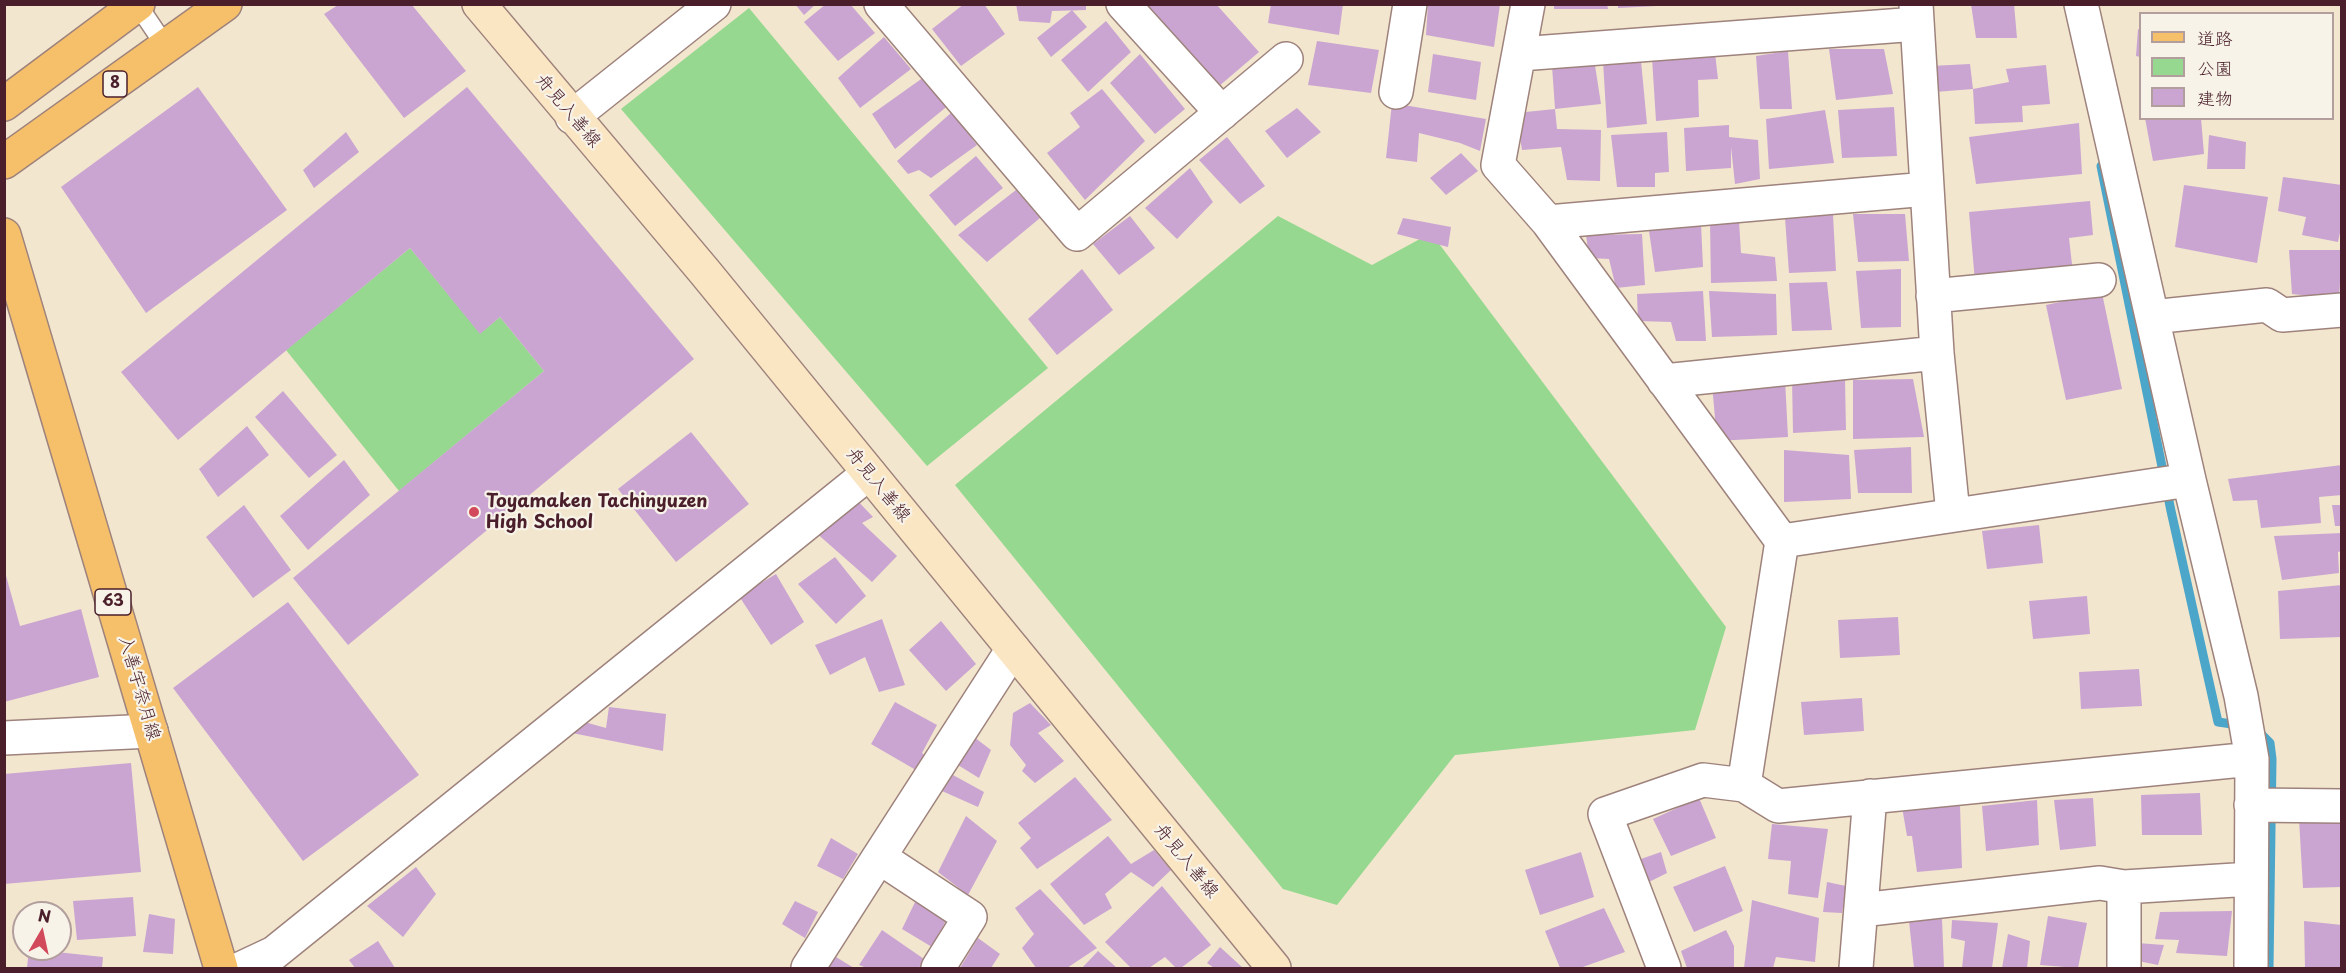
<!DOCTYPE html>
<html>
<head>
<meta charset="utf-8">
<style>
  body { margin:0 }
  #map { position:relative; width:2346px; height:973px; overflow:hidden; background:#f2e6ce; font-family:"Playpen Sans","Klee One",sans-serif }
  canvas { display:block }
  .frame { position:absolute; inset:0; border:6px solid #4a1f2b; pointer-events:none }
  .legend { position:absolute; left:2139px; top:12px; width:195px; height:108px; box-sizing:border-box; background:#f7f3e8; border:2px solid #b29e9c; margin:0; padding:8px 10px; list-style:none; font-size:18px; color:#4a1f2b }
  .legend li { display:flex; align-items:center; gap:12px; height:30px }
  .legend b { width:30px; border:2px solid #b29e9c }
  .north { position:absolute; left:12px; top:901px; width:60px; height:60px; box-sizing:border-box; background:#f7f3e8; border:2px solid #b29e9c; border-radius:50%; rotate:9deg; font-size:16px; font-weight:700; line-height:24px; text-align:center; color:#4a1f2b }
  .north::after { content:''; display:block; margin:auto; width:21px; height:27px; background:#d1495b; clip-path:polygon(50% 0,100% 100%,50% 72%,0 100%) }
</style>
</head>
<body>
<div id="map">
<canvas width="2346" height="973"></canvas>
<div class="frame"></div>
<ul class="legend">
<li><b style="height:8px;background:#f6c06b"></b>道路</li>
<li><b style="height:16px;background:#96d88f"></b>公園</li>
<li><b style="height:16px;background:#caa5d2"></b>建物</li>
</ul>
<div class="north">N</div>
</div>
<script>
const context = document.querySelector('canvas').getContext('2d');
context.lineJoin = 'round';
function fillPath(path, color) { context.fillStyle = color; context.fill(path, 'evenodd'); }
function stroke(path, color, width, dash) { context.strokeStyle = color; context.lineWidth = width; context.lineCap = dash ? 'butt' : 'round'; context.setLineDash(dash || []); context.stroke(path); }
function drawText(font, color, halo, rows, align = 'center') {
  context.font = font + ' "Playpen Sans","Klee One",sans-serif'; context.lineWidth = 4.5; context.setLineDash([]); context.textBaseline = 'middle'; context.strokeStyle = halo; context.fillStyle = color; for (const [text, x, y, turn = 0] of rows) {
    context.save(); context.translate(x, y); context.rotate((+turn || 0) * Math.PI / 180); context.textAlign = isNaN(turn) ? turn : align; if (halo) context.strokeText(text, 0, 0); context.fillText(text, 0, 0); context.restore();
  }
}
const green = new Path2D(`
  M749 8 1048 368 927 466 621 109Z
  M1278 216 1372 265 1431 233 1726 627 1695 730 1455 755 1337 905 1283 889 955 485Z
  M410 248 480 333 500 317 544 371 399 491 286 350Z`);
const stream = new Path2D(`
  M2101 166 2171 511 2218 722 2239 725
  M2257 730 2270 743 2272 759 2269 968`);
const building = new Path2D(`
  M795 4H816L804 15Z
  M826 4H850L875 33 838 61 804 22Z
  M964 4H984L1005 34 961 66 932 29Z
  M1016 4H1086V10L1052 11 1050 23 1019 21Z
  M1142 4H1216L1259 52 1218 87Z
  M1271 4H1343L1339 35 1268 23Z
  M1428 4H1500L1494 47 1426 35Z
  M1554 4H1607L1608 9H1554Z
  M1618 4H1657V6L1618 8Z
  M1971 4H2014L2017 38H1976Z
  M338 5H412L466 71 404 118 324 14Z
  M1072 10 1087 27 1051 57 1037 38Z
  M1106 21 1131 52 1088 92 1061 60Z
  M2138 29 2140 30V57L2136 56Z
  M884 37 911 69 860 108 838 78Z
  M1317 41 1379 50 1371 93 1308 85Z
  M1829 49H1884L1893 94 1836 100Z
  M1788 51 1792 109H1760L1756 56Z
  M1715 53 1718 79 1698 80 1699 117 1656 121 1652 58Z
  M1140 54 1185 109 1155 134 1110 83Z
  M1433 54 1481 62 1476 100 1428 92Z
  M1594 59 1601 104 1555 109 1557 129 1601 130 1600 181 1567 180 1561 147 1522 150 1516 113 1555 109 1552 66Z
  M1603 61H1641L1647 124 1607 128Z
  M1970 64 1973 89 1935 92 1931 66Z
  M2046 65 2050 104 2022 106 2023 122 1975 124 1973 89 2009 82 2006 69Z
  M924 77 950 104 895 149 872 114Z
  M198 87 287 210 146 313 61 187Z
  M467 87 694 359 348 645 293 578 544 371 500 317 480 334 410 248 178 440 121 372Z
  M1102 89 1145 141 1085 200 1047 153 1080 127 1070 113Z
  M1392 103 1486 119 1480 151 1460 143 1419 133 1417 162 1386 158Z
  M1894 107 1897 156 1842 158 1838 110Z
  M1297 108 1321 132 1287 158 1265 131Z
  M1825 110 1834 163 1769 169 1766 119Z
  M952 112 977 145 931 178 919 170 908 174 897 161Z
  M2145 118H2201L2204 154 2153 161Z
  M2079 123 2082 174 1976 184 1969 137Z
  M1729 125V137L1758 140 1760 179 1735 184 1731 147V168L1686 171 1684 128Z
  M346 132 359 152 314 188 303 170Z
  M1667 132 1669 172 1655 173V187H1617L1611 135Z
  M2209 135 2246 142 2245 169H2207Z
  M1227 137 1265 186 1240 204 1199 160Z
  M1461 153 1478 171 1446 195 1430 178Z
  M976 156 1003 188 955 226 929 195Z
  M1190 168 1213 202 1177 239 1145 208Z
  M2283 177 2342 185V223L2338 242 2302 235 2306 217 2278 211Z
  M2184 185 2268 197 2257 263 2175 247Z
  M1016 190 1040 218 987 262 958 235Z
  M2090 201 2093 235 2069 238 2073 273 1975 282 1969 212Z
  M1853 214H1905L1909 261 1858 262Z
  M1833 215 1836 271 1789 273 1785 218Z
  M1130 216 1155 248 1119 275 1093 244Z
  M1403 218 1451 227 1448 247 1397 234Z
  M1739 221 1741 253 1775 257 1777 281 1711 283 1710 222Z
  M1701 224 1703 267 1655 272 1649 231Z
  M1642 234 1645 285 1616 288 1609 259 1589 258 1586 235Z
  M2289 250H2342L2339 299 2292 294Z
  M1082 269 1113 310 1057 355 1028 319Z
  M1901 269V327L1861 328 1856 271Z
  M1827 282 1832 330 1792 331 1789 283Z
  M1703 291 1706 341H1676L1671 322 1638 321 1637 294Z
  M1709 291 1776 294 1777 335 1712 337Z
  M2102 293 2122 389 2066 400 2046 305Z
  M1785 379 1788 437 1717 441 1712 384Z
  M1792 379 1845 380 1846 430 1793 433Z
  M1913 379 1924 437 1853 439V380Z
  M283 391 337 455 309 478 255 417Z
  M247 426 269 455 218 497 199 469Z
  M691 432 749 504 676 562 618 489Z
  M1911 447 1912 493H1858L1854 450Z
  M1784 450 1849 455 1851 499 1784 502Z
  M344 460 370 495 308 550 280 516Z
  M2342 465V495L2319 497 2321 523 2261 528 2257 500 2233 501 2228 479Z
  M854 497 873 517 862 523 897 556 872 582 814 531Z
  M244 505 291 570 253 598 206 537Z
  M2332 505H2342V526H2335Z
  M2039 525 2043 563 1987 569 1982 531Z
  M2342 533V551L2338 552 2339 573 2282 580 2274 536Z
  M835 557 866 596 836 624 798 584Z
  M5 572 20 626 81 609 99 677 4 702Z
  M776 574 804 622 771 645 739 596Z
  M2342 585V637L2280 639 2278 591Z
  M2087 596 2090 634 2033 639 2029 601Z
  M288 602 419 775 303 861 173 688Z
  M1898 617 1900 655 1840 658 1838 620Z
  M882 619 905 685 879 692 865 657 830 675 815 645Z
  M941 621 976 664 946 691 909 650Z
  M2139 669 2142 706 2081 709 2079 672Z
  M1862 698 1864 731 1804 735 1801 702Z
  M895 702 937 725 922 753 930 760 921 773 871 744Z
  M1030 703 1051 725 1038 733 1064 761 1035 783 1022 771 1026 765 1010 745 1013 713Z
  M609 707 666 714 663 751 572 733 574 719 606 728Z
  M970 734 991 750 979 778 953 762Z
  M131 763 141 872 4 884V774Z
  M953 775 984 792 978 807 942 791Z
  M1075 777 1112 820 1037 869 1020 848 1031 838 1018 823Z
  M2200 793 2202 835H2142L2141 795Z
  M1699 798 1716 838 1671 856 1653 819Z
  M2093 798 2096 846 2060 850 2054 800Z
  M2037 800 2039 845 1986 851 1982 806Z
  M1960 806 1962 868 1917 872 1912 836H1907L1902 807Z
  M966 816 997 841 968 895 938 872Z
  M2299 819 2342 822V887L2303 888Z
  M1772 824 1828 829 1818 898 1788 894 1791 861 1768 859Z
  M1108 836 1131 864 1154 850 1171 870 1153 887 1131 872 1105 894 1112 908 1084 925 1050 884Z
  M831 838 858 854 843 879 817 866Z
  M1581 852 1594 897 1540 915 1525 870Z
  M1661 852 1667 873 1649 882 1638 860Z
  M1725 866 1743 911 1694 932 1673 887Z
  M416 867 436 894 403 937 367 906Z
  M1827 882 1846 886 1842 913 1823 912Z
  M1162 886 1211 945 1181 968H1176L1165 957 1149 968H1131L1105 942Z
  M1040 889 1097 948 1067 968H1036L1022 948 1034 934 1015 908Z
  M918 896 949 915 932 947 902 929Z
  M133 897 136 936 77 940 73 901Z
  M1752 900 1819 918 1815 962 1776 957 1773 968H1744Z
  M795 901 818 912 805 938 782 924Z
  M1604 908 1625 952 1580 968H1560L1545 931Z
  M2232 911 2227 956 2176 953 2179 940 2155 939 2160 912Z
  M149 914 175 919 173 954 143 952Z
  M2048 916 2087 923 2078 968 2040 965Z
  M1942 919 1944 968H1914L1909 921Z
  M1952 920 1998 923 1992 968H1962L1965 941 1951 938Z
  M2304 921 2342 925V968H2305Z
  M882 930 924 959 919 968H867L859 965Z
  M1726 930 1734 946V968H1687L1681 951Z
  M2008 934 2030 941 2027 968H2002Z
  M978 938 1000 954 991 968H960Z
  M378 941 395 968H355L349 960Z
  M2137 943 2164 945 2158 965 2138 961Z
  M1220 947 1243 968H1214L1207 963Z
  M29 949 103 957 102 968H27Z
  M1098 951 1117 968H1082Z
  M836 957 854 968H828Z`);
const service = new Path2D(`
  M137 4 166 47`);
const minor = new Path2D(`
  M881 4 1077 234 1286 59
  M1123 4 1222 113
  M1528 4 1498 165 1548 222 1782 541 2189 480
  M1916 4 1937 353 1953 514
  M2081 4 2189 480 2241 696 2252 759 2251 968
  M1520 54 1917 24
  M1396 92 1410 4
  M572 117 714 4
  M1548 222 1927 189
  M1933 296 2099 280
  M2152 317 2267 305 2282 315 2342 310
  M1664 381 1937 353
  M1782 541 1744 785 1778 806 2252 759
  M4 738 151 731
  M2251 805 2342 806
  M2124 887 2251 879
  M1861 910 2100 883 2124 887V968
  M242 968 274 953 869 473
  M808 968 879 857
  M938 968 970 917 879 857 1013 649
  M1664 968 1605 814 1703 780 1744 785
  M1856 968 1870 796`);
const secondary = new Path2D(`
  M479 4 704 271 1274 968`);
const primary = new Path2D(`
  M4 235 221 968`);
const trunk = new Path2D(`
  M4 104 138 4
  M4 162 225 4`);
const markers = [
  [474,512,6,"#d1495b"]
];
const shields = [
  [115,84,24],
  [113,602,36]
];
const shieldNames = [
  ["8",115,84],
  ["63",113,602]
];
const streetNames = [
  ["舟見入善線",568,111,50],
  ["舟見入善線",878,485,51],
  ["入善宇奈月線",139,688,74],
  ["舟見入善線",1186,861,51]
];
const poiNames = [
  ["Toyamaken Tachinyuzen",486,502],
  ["High School",486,523]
];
fillPath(green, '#96d88f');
stroke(stream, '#4ba6c9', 9);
fillPath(building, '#caa5d2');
stroke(service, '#9e827c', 21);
stroke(minor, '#9e827c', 36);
stroke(secondary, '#9e827c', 36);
stroke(primary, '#9e827c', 36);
stroke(trunk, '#9e827c', 36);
stroke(service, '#fff', 18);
stroke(minor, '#fff', 33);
stroke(secondary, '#fbe6c4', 33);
stroke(primary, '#f6c06b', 33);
stroke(trunk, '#f6c06b', 33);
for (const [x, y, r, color] of markers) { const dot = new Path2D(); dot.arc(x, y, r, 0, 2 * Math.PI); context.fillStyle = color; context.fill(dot); stroke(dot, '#f7f3e8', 2); }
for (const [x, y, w] of shields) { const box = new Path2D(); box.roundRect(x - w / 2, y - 13, w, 26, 4.5); context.fillStyle = '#f7f3e8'; context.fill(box); stroke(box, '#4a1f2b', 1.5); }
drawText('bold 16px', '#4a1f2b', null, shieldNames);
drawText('18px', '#4a1f2b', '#f7f3e8', streetNames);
drawText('bold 18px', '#4a1f2b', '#f7f3e8', poiNames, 'left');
</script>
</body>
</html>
